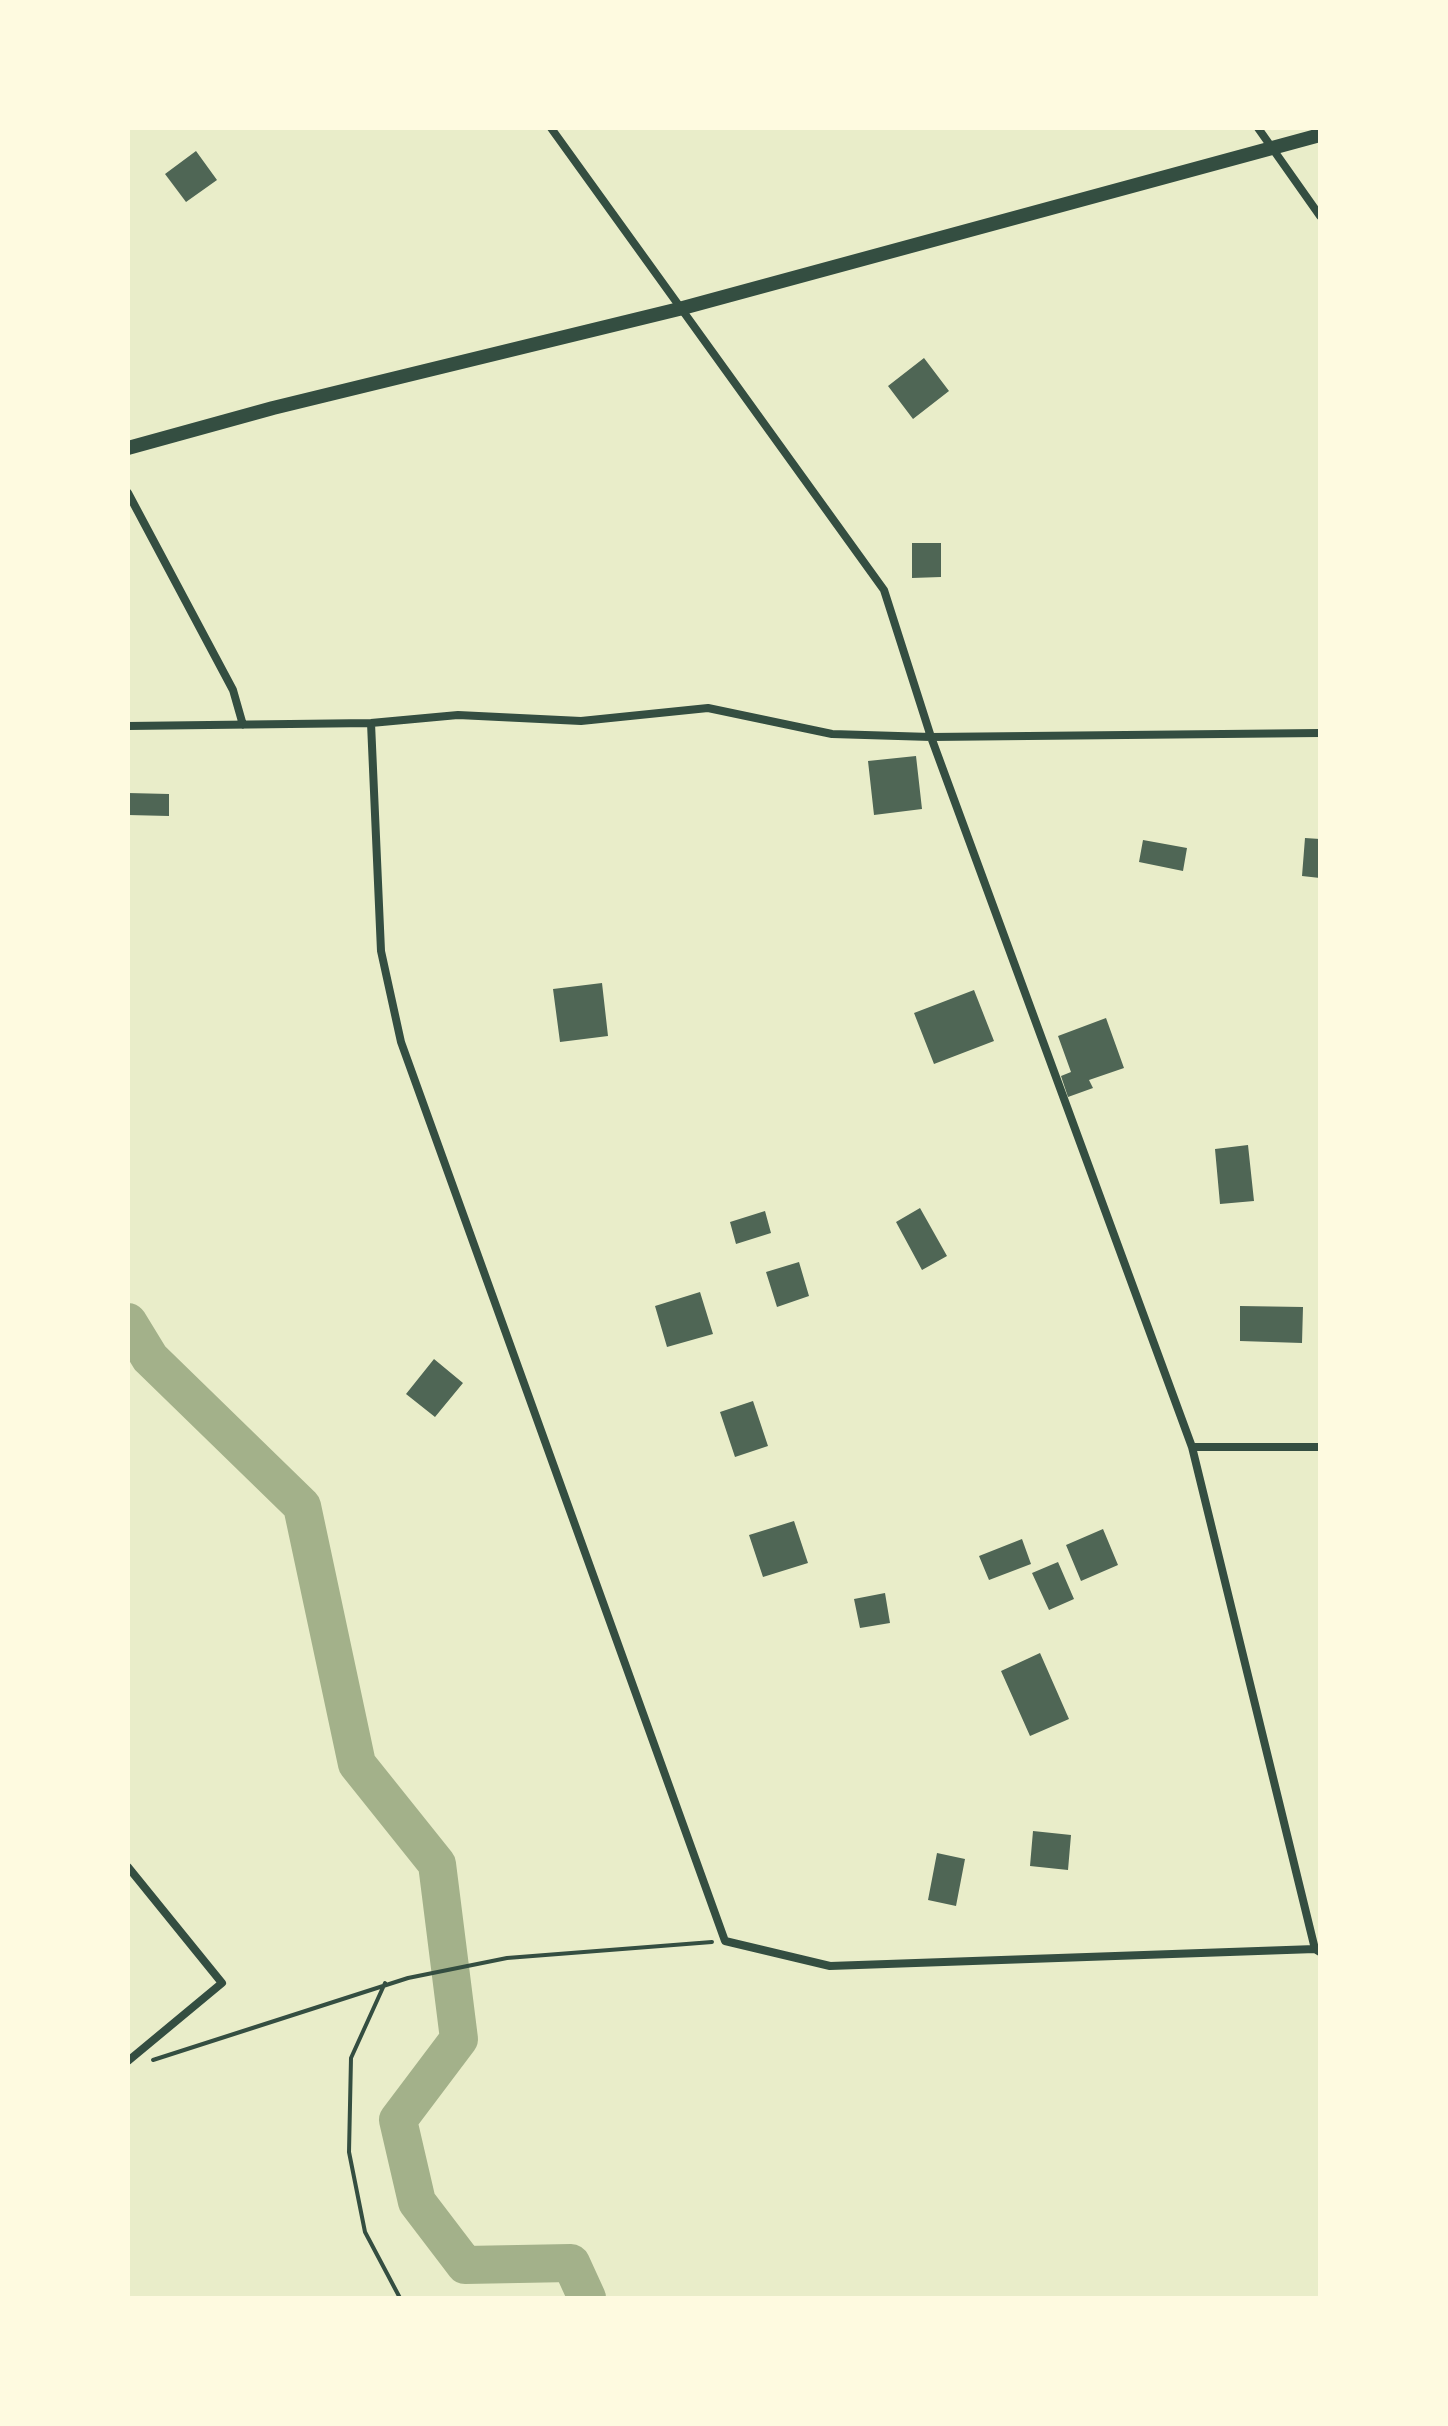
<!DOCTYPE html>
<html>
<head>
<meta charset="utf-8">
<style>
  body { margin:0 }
  #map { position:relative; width:1448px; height:2426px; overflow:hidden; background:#e9edc9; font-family:"Source Sans 3",sans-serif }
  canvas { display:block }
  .frame { position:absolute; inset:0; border:130px solid #fefae0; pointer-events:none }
</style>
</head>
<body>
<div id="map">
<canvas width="1448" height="2426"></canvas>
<div class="frame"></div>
</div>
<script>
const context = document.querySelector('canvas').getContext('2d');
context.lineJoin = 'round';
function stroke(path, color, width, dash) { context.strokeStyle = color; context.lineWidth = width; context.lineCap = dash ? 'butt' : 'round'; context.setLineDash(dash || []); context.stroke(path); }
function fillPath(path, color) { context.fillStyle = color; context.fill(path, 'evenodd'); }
const river = new Path2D(`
  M128 1322 150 1358 302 1506 357 1764 437 1864 459 2039 398 2120 417 2202 465 2265 571 2263 587 2298`);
const building = new Path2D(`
  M196 151 217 180 186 202 165 174Z
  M924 358 949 391 913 419 888 386Z
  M912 543H941V577L912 578Z
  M916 756 922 809 874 815 868 761Z
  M128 793 169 794V816L128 815Z
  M1305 838 1320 839V878L1302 876Z
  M1143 840 1187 848 1183 871 1139 862Z
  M602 983 608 1036 560 1042 553 989Z
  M974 990 994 1041 934 1064 914 1013Z
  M1106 1018 1124 1068 1089 1080 1093 1088 1068 1097 1061 1076 1071 1072 1058 1036Z
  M1248 1145 1254 1201 1220 1204 1215 1149Z
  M920 1208 947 1256 922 1270 896 1222Z
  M765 1211 771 1233 736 1244 730 1222Z
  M799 1262 809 1296 777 1307 766 1272Z
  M700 1292 713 1334 667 1347 655 1306Z
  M1240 1306 1303 1307 1302 1343 1240 1341Z
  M434 1359 463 1383 435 1417 406 1394Z
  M753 1401 768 1446 735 1457 720 1412Z
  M794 1521 808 1563 763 1577 749 1535Z
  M1103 1529 1118 1565 1081 1581 1066 1545Z
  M1022 1539 1031 1564 989 1580 979 1556Z
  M1058 1562 1074 1599 1049 1610 1032 1573Z
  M885 1593 890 1623 860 1628 854 1599Z
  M1040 1653 1069 1719 1030 1736 1001 1671Z
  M1033 1831 1071 1835 1068 1870 1030 1866Z
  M937 1853 965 1859 956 1906 928 1900Z`);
const path = new Path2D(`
  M385 1983 351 2058 349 2152 365 2232 400 2298
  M153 2060 408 1978 507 1958 712 1942`);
const minor = new Path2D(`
  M551 128 884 590 931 737 1192 1447 1315 1949
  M1258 128 1320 216
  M128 493 233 690 243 725
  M371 723 381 951 401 1042 725 1941 830 1966 1315 1949 1320 1952
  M128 726 371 723 458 715 581 721 708 708 832 734 931 737 1320 733
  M1192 1447H1320
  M128 1867 222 1983 128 2061`);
const secondary = new Path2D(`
  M128 448 273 408 679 309 1320 135`);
stroke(river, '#a3b18a', 38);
fillPath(building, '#4f6655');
stroke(path, '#344e41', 4);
stroke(minor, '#344e41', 8);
stroke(secondary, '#344e41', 14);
</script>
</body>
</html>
